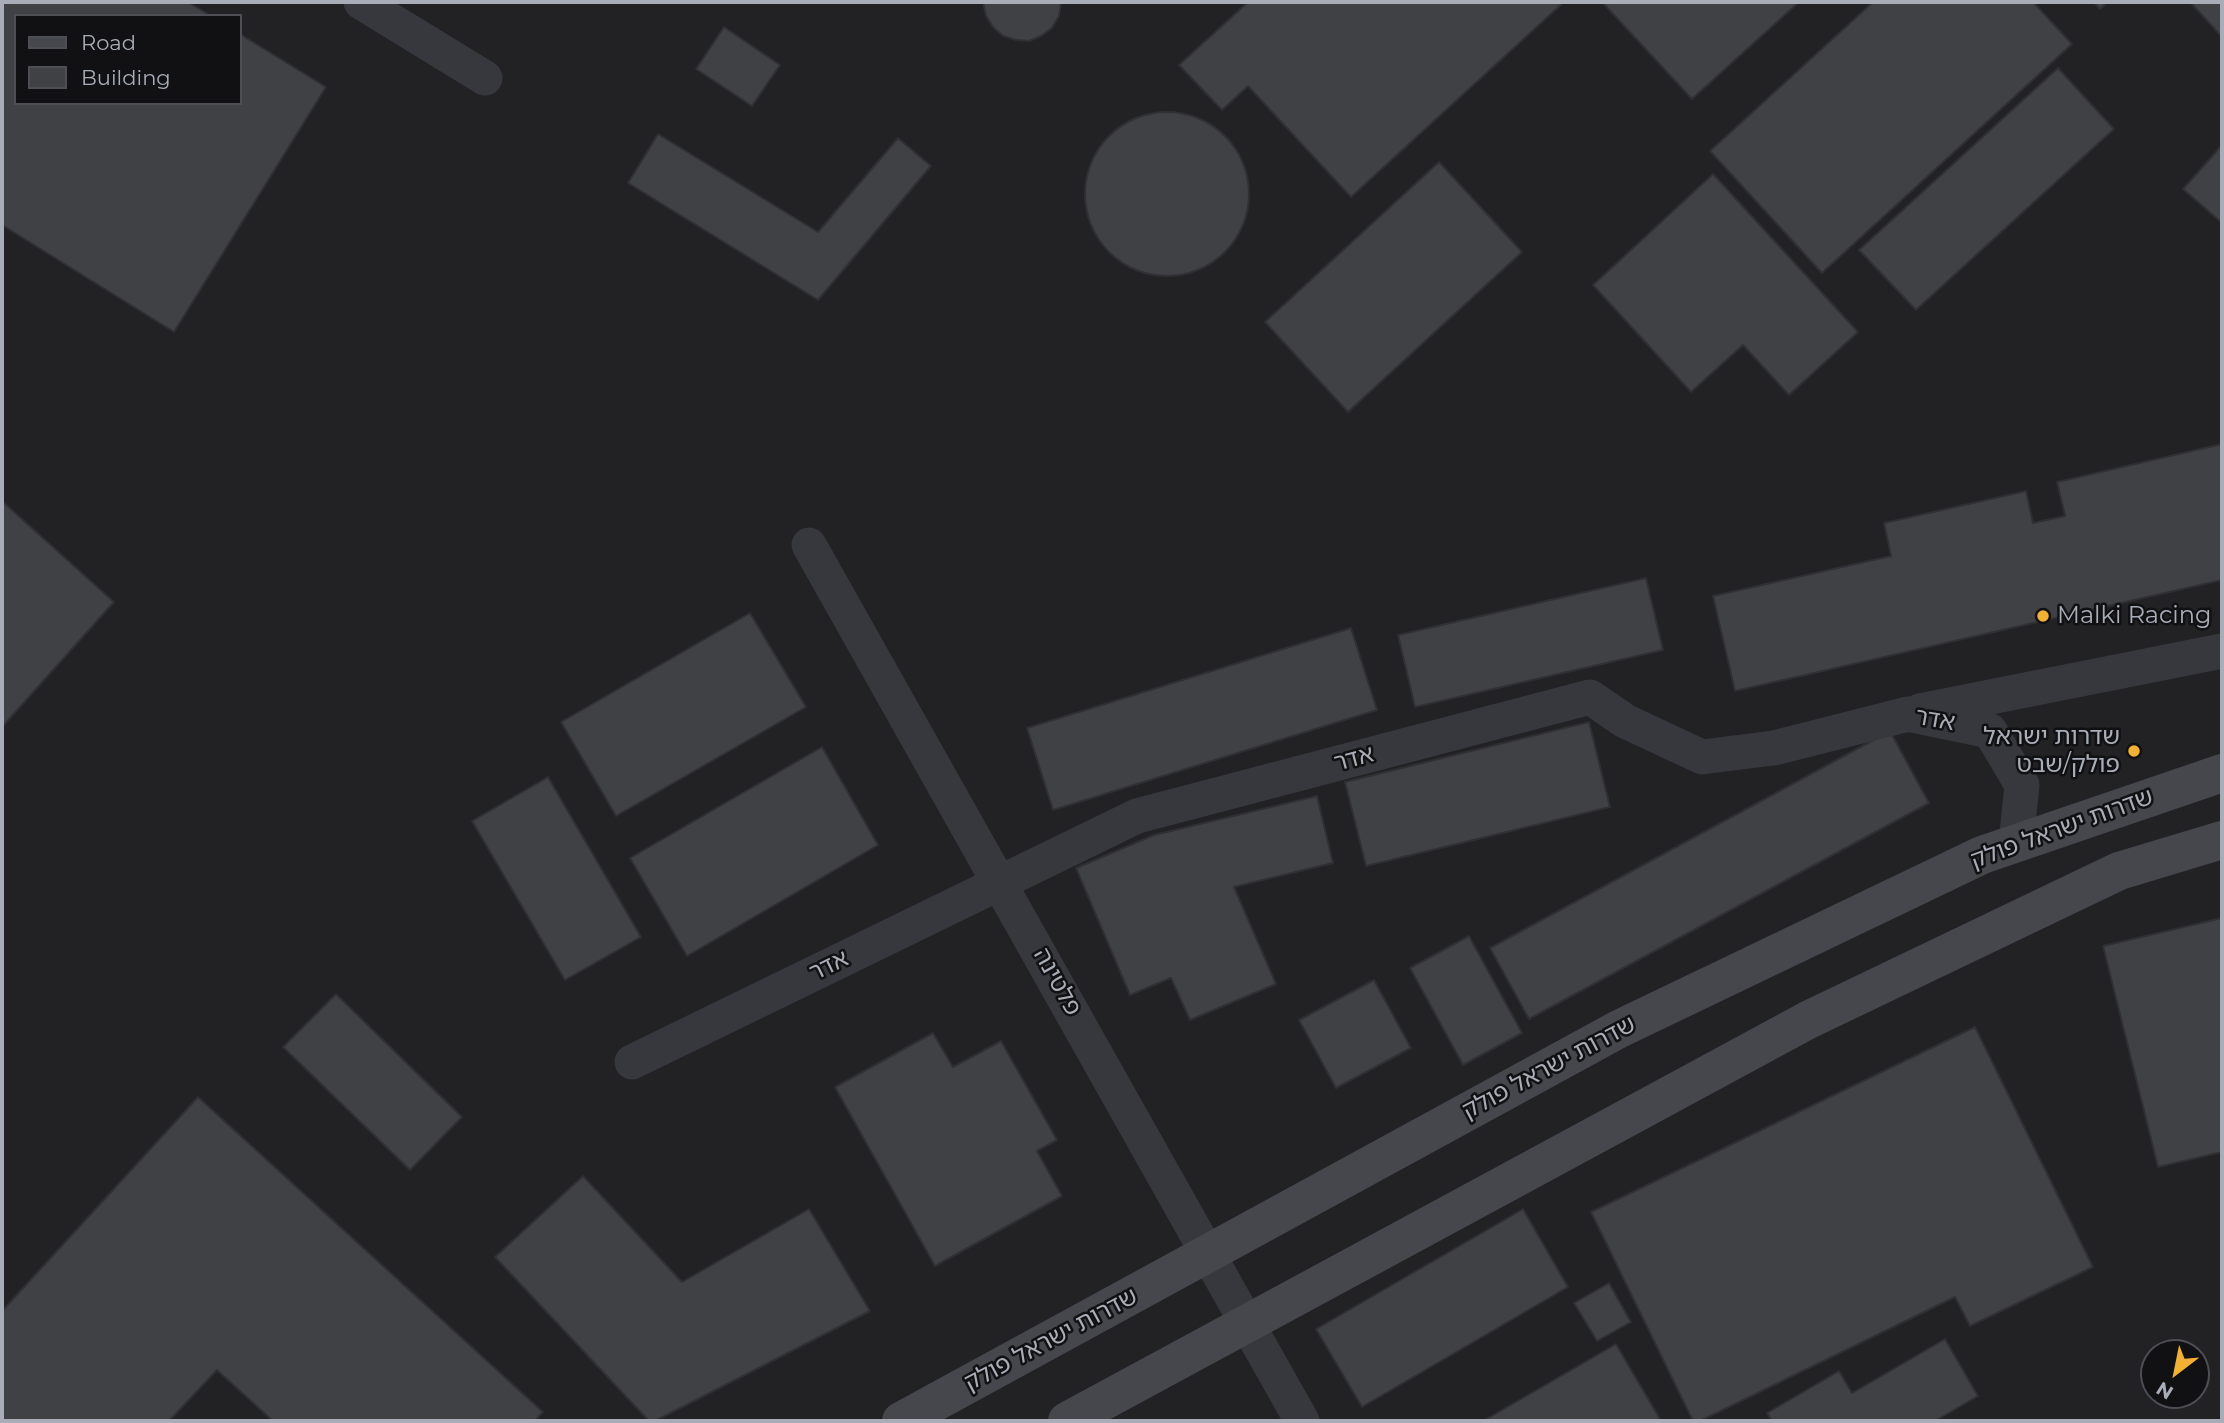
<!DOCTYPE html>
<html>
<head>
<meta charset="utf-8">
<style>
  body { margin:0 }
  #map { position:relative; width:2224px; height:1423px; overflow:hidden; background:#161618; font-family:Montserrat,sans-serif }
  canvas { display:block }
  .frame { position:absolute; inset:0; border:4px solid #a8adb8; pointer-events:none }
  .legend { position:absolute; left:14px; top:14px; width:228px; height:91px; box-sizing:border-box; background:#111113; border:2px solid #4d4f55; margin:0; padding:9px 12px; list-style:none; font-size:21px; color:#a8adb8 }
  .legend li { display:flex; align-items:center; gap:14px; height:35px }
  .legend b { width:35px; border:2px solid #4d4f55 }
  .north { position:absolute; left:2140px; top:1339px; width:70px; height:70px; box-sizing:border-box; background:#111113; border:2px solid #4d4f55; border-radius:50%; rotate:212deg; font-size:19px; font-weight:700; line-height:28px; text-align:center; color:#a8adb8 }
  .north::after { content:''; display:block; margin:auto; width:24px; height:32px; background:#f2b134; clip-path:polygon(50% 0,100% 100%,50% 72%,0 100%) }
</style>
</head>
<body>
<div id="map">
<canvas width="2224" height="1423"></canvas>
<div class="frame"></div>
<ul class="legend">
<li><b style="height:9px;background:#45474d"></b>Road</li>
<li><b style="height:19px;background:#404145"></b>Building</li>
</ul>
<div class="north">N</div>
</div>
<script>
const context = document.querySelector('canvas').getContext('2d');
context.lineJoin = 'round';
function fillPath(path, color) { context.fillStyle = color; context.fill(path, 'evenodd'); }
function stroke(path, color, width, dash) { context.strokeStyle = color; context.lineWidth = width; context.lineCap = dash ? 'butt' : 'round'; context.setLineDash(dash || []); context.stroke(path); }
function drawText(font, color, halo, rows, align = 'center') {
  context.font = font + ' Montserrat,"Noto Sans Hebrew",sans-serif'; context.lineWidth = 5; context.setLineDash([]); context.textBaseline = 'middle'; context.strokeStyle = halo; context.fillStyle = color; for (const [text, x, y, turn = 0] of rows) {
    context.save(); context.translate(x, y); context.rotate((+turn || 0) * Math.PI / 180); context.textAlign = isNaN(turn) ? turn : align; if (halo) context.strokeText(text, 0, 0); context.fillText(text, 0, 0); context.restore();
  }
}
const built = new Path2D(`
  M2 2H2222V1421H2ZM16 16H240V103H16ZM2154 1353H2196V1395H2154Z`);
const building = new Path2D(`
  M2 2H188L211 16H16V103H240V34L326 87 174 332 2 225Z
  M983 2H1060L1061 3 1059 16 1052 28 1041 36 1029 41 1016 40 1003 36 993 27 986 16Z
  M1248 2H1564L1351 197 1248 86 1222 110 1179 65Z
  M1602 2H1799L1692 99Z
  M1873 2H2033L2072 44 1822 273 1710 151Z
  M2094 2H2107L2100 9Z
  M2195 2H2222V37L2192 4Z
  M724 27 780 65 752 106 696 69Z
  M2058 68 2114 129 1916 310 1859 250Z
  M1085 194a82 82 0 1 1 164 0a82 82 0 1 1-164 0Z
  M658 134 818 232 898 138 931 166 818 300 628 183Z
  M2222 145V223L2183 189Z
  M1439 162 1522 252 1348 412 1265 322Z
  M1713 174 1858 332 1789 395 1743 345 1691 392 1593 285Z
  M2222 444V580L1735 691 1713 596 1891 556 1884 523 2026 491 2033 523 2065 516 2057 482Z
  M2 501 114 602 2 727Z
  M1646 578 1663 650 1415 707 1398 635Z
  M750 613 806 707 616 816 561 722Z
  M1351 628 1377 710 1053 810 1027 728Z
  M1589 722 1610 807 1366 866 1345 782Z
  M1890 731 1929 803 1529 1019 1490 948Z
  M822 747 878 845 687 956 630 858Z
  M548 777 641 937 565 980 472 821Z
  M1317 796 1333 863 1234 887 1276 984 1190 1020 1171 978 1130 995 1076 868 1154 835Z
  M2222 918V1152L2158 1167 2103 946Z
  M1469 936 1522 1033 1463 1065 1410 968Z
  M1374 980 1411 1048 1336 1088 1299 1020Z
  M336 994 462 1117 410 1170 283 1047Z
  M1975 1027 2093 1267 1970 1326 1955 1297 1700 1421H1693L1591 1212Z
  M933 1033 953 1067 1001 1041 1057 1140 1037 1151 1062 1196 935 1266 835 1087Z
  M198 1097 543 1412 535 1421H273L217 1370 169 1421H2V1311Z
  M583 1176 682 1282 809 1209 870 1311 655 1421H649L495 1257Z
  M1523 1209 1568 1287 1362 1407 1316 1329Z
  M1609 1283 1631 1322 1597 1341 1574 1303Z
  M1945 1339 1978 1396 1935 1421H1772L1767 1413 1839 1371 1852 1393Z
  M1616 1344 1660 1419 1657 1421H1483Z`);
const street = new Path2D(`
  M361 2 485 78
  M809 545 1302 1421
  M1920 711 2222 651
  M632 1062 1137 816 1590 697 1625 721 1702 757 1774 748 1908 714 1990 731 2022 785 2016 843`);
const secondary = new Path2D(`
  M901 1421 1619 1029 1982 855 2222 773
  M1067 1421 1808 1020 2119 871 2222 840`);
const markers = [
  [2043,616,7,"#f2b134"],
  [2134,751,7,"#f2b134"]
];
const poiNames = [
  ["Malki Racing",2057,616],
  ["שדרות ישראל",2120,737,"right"],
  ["פולק/שבט",2120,765,"right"]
];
const streetNames = [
  ["אדר",1935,720,10],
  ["אדר",1354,759,-15],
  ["שדרות ישראל פולק",2062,829,-20],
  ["אדר",829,966,-26],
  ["פלטינה",1057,982,61],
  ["שדרות ישראל פולק",1549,1068,-28],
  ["שדרות ישראל פולק",1051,1340,-28]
];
fillPath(built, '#222225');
fillPath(building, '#404145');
stroke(building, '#303034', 2);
stroke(street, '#37383d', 35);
stroke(secondary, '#45474d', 38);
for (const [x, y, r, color] of markers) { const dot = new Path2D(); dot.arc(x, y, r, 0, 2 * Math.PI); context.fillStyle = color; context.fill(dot); stroke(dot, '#111113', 2.5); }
drawText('24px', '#a8adb8', '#111113', poiNames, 'left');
drawText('24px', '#a8adb8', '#111113', streetNames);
</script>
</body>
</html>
